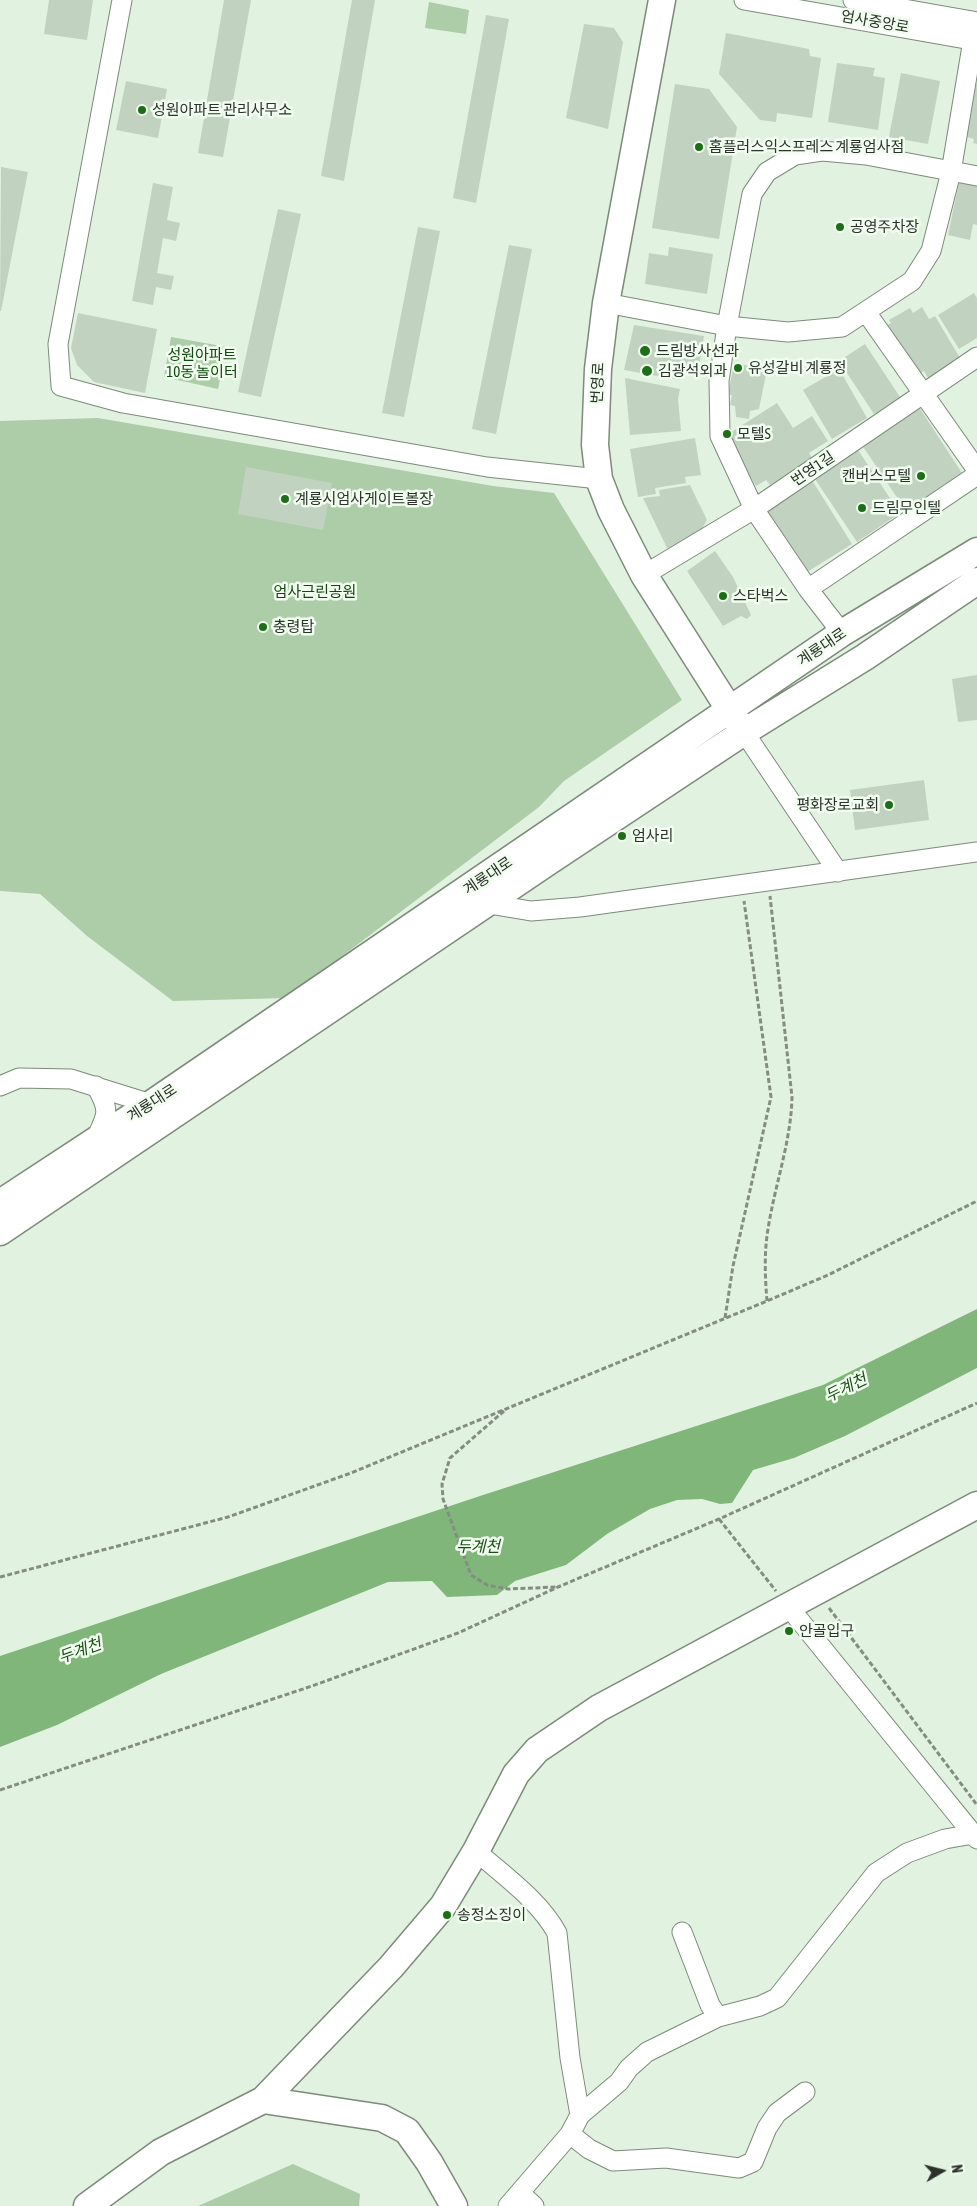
<!DOCTYPE html>
<html>
<head>
<meta charset="utf-8">
<style>
  body { margin:0 }
  #map { position:relative; width:977px; height:2206px; overflow:hidden; background:#e2f2e0; font-family:"Asap Condensed",sans-serif }
  canvas { display:block }
  .north { position:absolute; left:917px; top:2146px; width:50px; height:50px; -webkit-text-stroke:4px #f1feef; paint-order:stroke; rotate:82deg; font-size:14px; font-weight:700; line-height:20px; text-align:center; color:#2c322b }
  .north::after { content:''; display:block; margin:auto; width:18px; height:22px; background:#2c322b; clip-path:polygon(50% 0,100% 100%,50% 72%,0 100%) }
</style>
</head>
<body>
<div id="map">
<canvas width="977" height="2206"></canvas>
<div class="north">N</div>
</div>
<script>
const context = document.querySelector('canvas').getContext('2d');
context.lineJoin = 'round';
function fillPath(path, color) { context.fillStyle = color; context.fill(path, 'evenodd'); }
function stroke(path, color, width, dash) { context.strokeStyle = color; context.lineWidth = width; context.lineCap = dash ? 'butt' : 'round'; context.setLineDash(dash || []); context.stroke(path); }
function drawText(font, color, halo, rows, align = 'center') {
  context.font = font + ' "Asap Condensed","Noto Sans KR",sans-serif'; context.lineWidth = 5; context.setLineDash([]); context.textBaseline = 'middle'; context.strokeStyle = halo; context.fillStyle = color; for (const [text, x, y, turn = 0] of rows) {
    context.save(); context.translate(x, y); context.rotate((+turn || 0) * Math.PI / 180); context.textAlign = isNaN(turn) ? turn : align; if (halo) context.strokeText(text, 0, 0); context.fillText(text, 0, 0); context.restore();
  }
}
const green = new Path2D(`
  M429 2 469 10 466 34 425 28Z
  M171 337 227 347 218 389 164 377Z
  M98 418 493 486 554 493 682 700 564 781 539 807 287 998 173 1001 87 936 40 894 0 891V421Z
  M293 2164 360 2194 359 2206H198Z`);
const water = new Path2D(`
  M977 1309V1368L845 1436 794 1458 753 1470 732 1503 720 1504 702 1499 677 1500 650 1509 607 1534 566 1565 515 1581 497 1595 447 1597 432 1581 388 1582 161 1674 57 1725 0 1747V1656L483 1495 823 1385Z`);
const building = new Path2D(`
  M49 0H93L87 40 44 34Z
  M224 0H251L223 157 198 153Z
  M352 0H375L344 181 321 176Z
  M486 15 509 19 476 203 453 198Z
  M584 24 614 28 623 42 608 129 566 118Z
  M726 33 809 49 810 56 821 58 812 118 777 113 776 122 760 120 719 74Z
  M837 63 875 68 873 76 885 78 878 130 828 122Z
  M901 73 940 81 928 144 889 137Z
  M126 81 167 89 158 138 116 130Z
  M675 84 709 89 737 127 719 239 652 228Z
  M976 84H977V144L973 143 974 139 967 137Z
  M1 167 28 172 1 311H0Z
  M959 182 977 186V225L973 224 970 240 948 235Z
  M153 183 173 187 167 220 180 223 176 241 163 238 157 273 174 276 171 290 156 287 153 305 132 301Z
  M278 209 301 214 261 397 238 392Z
  M418 227 440 231 404 417 382 413Z
  M509 245 532 249 496 434 472 429Z
  M669 247 713 254 707 294 645 284 649 253 668 256Z
  M974 293 977 298V338L959 349 938 315Z
  M922 307 929 319 935 316 960 358 928 378 924 371 917 375 882 328 891 323 889 320 910 308 913 313Z
  M78 313 157 329 145 393 94 382 77 365 71 348Z
  M634 325 704 336 698 373 683 370 680 380 624 370Z
  M865 344 900 397 874 414 839 361Z
  M734 363 767 369 759 409 750 411 749 419 736 417 735 406 730 405 732 395H728Z
  M839 369 867 418 832 439 803 390Z
  M625 378 680 389 678 399 681 431 630 435Z
  M777 403 793 428 812 416 828 441 809 453 812 458 770 485 766 480 756 486 725 436Z
  M919 407 964 476 908 514 862 445Z
  M695 438 701 475 685 477 686 483 655 488 656 494 638 497 630 449Z
  M858 450 900 513 857 542 815 479Z
  M246 467 332 483 323 530 238 514Z
  M810 477 852 544 804 574 767 513 770 502Z
  M690 485 707 520 701 531 677 544 674 549 667 548 643 498 660 496 659 490Z
  M715 551 733 577 751 615 747 619 741 616 723 626 687 571Z
  M977 675V720L958 722 952 679Z
  M924 780 929 820 855 830 850 790Z`);
const path = new Path2D(`
  M767 1301C765 1277 764 1253 768 1229 775 1184 791 1142 792 1097L770 896
  M725 1318 733 1266 771 1097 744 901
  M504 1411 450 1458 442 1484 443 1499 471 1575 487 1585 508 1589 557 1587
  M719 1519 776 1591
  M0 1577 228 1517 351 1473 767 1301 828 1275 977 1201
  M829 1608 977 1805
  M0 1790 312 1686 458 1633 558 1587 719 1519 977 1403`);
const street = new Path2D(`
  M122 0 58 344 61 386 123 403 487 467 599 479
  M744 0 977 41
  M853 0 977 22
  M606 303 727 326 788 332 842 327 912 281 931 251 951 172 976 22
  M866 312 977 470
  M644 575 754 509 977 357
  M808 589 977 475
  M842 633 808 589 754 509 720 436 719 381 727 326 752 194 767 172 795 155 822 151 866 155 977 176
  M744 732 838 872
  M489 904 531 911 580 907 977 852
  M0 1086 19 1078 71 1079 151 1104
  M96 1086C110 1110 108 1114 96 1138
  M788 1606 977 1839
  M476 1851C504 1876 539 1900 557 1933L570 2058 580 2115
  M682 1932 710 2005 718 2017
  M570 2134 589 2149 613 2161 666 2158 739 2168 753 2162 767 2128 777 2113 805 2092
  M521 2194 534 2206
  M508 2206 570 2134 580 2115 619 2082 629 2068 647 2052 718 2017 760 2006 777 1998 876 1873 907 1853 945 1839 973 1834`);
const secondary = new Path2D(`
  M662 0 606 303 598 369 595 445 599 479 611 510 644 575 738 723
  M0 1203 151 1104 842 633 977 551
  M0 1232 548 862 744 732 865 657 977 581
  M263 2100 391 1967 443 1906 476 1851 516 1774 537 1750 599 1708 977 1505
  M87 2206 161 2152 263 2100 382 2118 407 2131 429 2162 454 2206`);
const markers = [
  [142,110,5,"#1d6f17"],
  [699,147,5,"#1d6f17"],
  [840,227,5,"#1d6f17"],
  [645,351,6,"#1d6f17"],
  [738,368,5,"#1d6f17"],
  [647,371,6,"#1d6f17"],
  [727,434,5,"#1d6f17"],
  [921,476,5,"#1d6f17"],
  [285,499,5,"#1d6f17"],
  [862,508,5,"#1d6f17"],
  [723,596,5,"#1d6f17"],
  [263,627,5,"#1d6f17"],
  [889,805,5,"#1d6f17"],
  [622,836,5,"#1d6f17"],
  [789,1631,5,"#1d6f17"],
  [447,1915,5,"#1d6f17"]
];
const streetNames = [
  ["엄사중앙로",875,22,10],
  ["번영로",598,383,-87],
  ["번영1길",813,469,-34],
  ["계룡대로",822,647,-34],
  ["계룡대로",488,876,-34],
  ["계룡대로",152,1103,-33]
];
const poiNames = [
  ["성원아파트 관리사무소",152,110],
  ["홈플러스익스프레스 계룡엄사점",709,147],
  ["공영주차장",850,227],
  ["드림방사선과",656,351],
  ["유성갈비 계룡정",748,368],
  ["김광석외과",658,371],
  ["모텔S",737,434],
  ["캔버스모텔",911,476,"right"],
  ["계룡시엄사게이트볼장",295,499],
  ["드림무인텔",872,508],
  ["스타벅스",733,596],
  ["충령탑",273,627],
  ["평화장로교회",879,805,"right"],
  ["엄사리",632,836],
  ["안골입구",799,1631],
  ["송정소징이",457,1915]
];
const parkNames = [
  ["성원아파트",202,355],
  ["10동 놀이터",202,372],
  ["엄사근린공원",315,592]
];
const waterNames = [
  ["두계천",846,1388,-26],
  ["두계천",478,1547],
  ["두계천",80,1651,-20]
];
fillPath(green, '#accda8');
fillPath(water, '#81b67b');
fillPath(building, '#c2d2c0');
stroke(street, '#7c8b7a', 21);
stroke(secondary, '#7c8b7a', 29);
stroke(path, '#838d81', 3, [5, 2.5]);
stroke(street, '#fff', 19);
stroke(secondary, '#fff', 26);
for (const [x, y, r, color] of markers) { const dot = new Path2D(); dot.arc(x, y, r, 0, 2 * Math.PI); context.fillStyle = color; context.fill(dot); stroke(dot, '#f1feef', 2); }
drawText('15px', '#2c322b', '#f1feef', streetNames);
drawText('15px', '#2c322b', '#f1feef', poiNames, 'left');
drawText('15px', '#12490e', '#f1feef', parkNames);
drawText('italic 16px', '#194e15', '#f1feef', waterNames);
</script>
</body>
</html>
